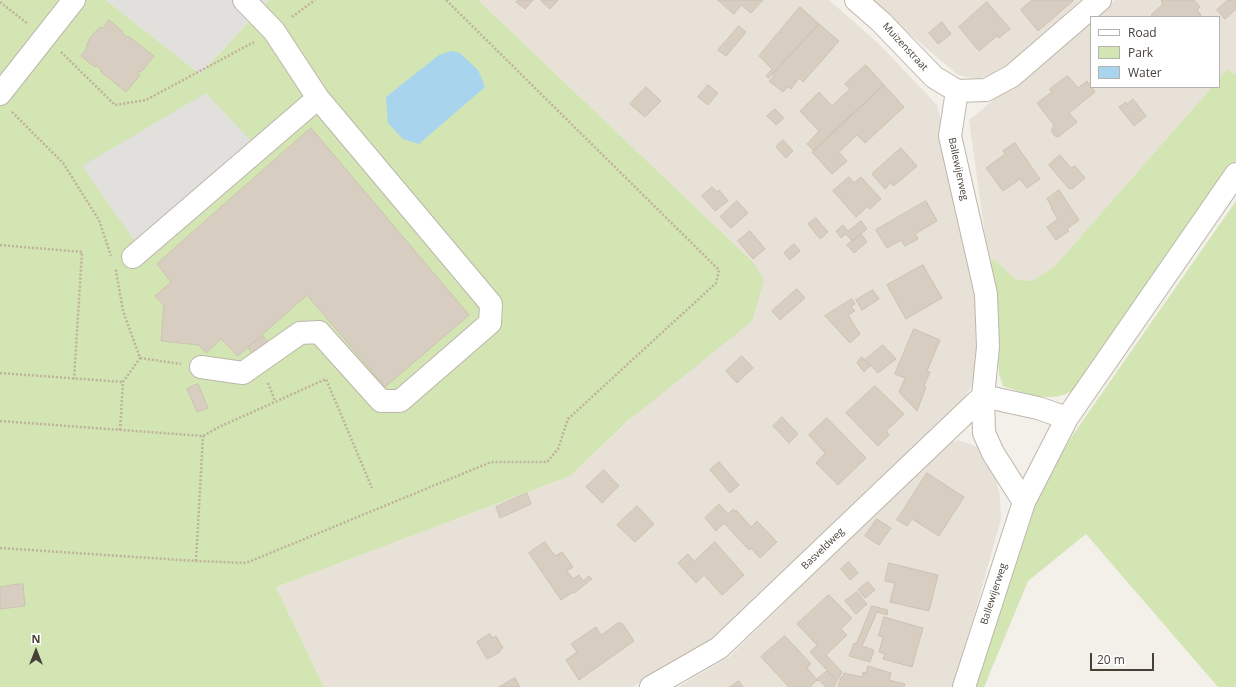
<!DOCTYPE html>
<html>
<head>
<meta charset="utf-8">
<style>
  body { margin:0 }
  #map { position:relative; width:1236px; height:687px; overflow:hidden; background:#f3efe9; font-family:"Open Sans",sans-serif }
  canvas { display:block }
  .legend { position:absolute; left:1090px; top:16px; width:130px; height:72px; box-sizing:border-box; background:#fff; border:1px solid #b5b3af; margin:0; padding:5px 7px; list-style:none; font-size:12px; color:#474037 }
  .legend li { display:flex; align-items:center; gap:8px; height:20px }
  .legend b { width:20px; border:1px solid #b5b3af }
  .north { position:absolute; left:16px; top:631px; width:40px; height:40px; -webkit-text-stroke:3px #fff; paint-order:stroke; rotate:0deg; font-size:11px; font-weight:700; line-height:16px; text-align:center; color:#474037 }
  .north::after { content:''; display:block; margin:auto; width:14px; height:18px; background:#474037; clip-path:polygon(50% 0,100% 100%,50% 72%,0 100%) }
  .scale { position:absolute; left:1090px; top:653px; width:64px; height:18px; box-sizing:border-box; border:2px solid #474037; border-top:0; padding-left:5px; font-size:12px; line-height:14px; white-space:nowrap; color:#474037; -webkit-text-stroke:3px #fff; paint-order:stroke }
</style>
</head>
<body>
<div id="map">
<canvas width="1236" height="687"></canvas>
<ul class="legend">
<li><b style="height:5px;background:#fff"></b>Road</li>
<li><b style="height:11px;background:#d2e5b3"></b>Park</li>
<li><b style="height:11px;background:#a8d5ed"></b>Water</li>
</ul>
<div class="north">N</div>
<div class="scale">20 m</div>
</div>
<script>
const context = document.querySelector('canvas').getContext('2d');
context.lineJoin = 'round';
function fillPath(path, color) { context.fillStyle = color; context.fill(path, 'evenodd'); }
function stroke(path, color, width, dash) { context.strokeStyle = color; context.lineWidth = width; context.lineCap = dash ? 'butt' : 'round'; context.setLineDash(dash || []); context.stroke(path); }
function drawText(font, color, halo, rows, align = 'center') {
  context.font = font + ' "Open Sans",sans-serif'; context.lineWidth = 3; context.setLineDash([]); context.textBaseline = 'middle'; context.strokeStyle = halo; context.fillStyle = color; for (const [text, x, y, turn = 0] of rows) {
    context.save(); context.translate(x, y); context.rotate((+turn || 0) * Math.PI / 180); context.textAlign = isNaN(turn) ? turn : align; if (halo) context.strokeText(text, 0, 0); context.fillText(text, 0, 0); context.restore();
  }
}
const residential = new Path2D(`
  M478 0H829L878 43 937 105 948 150 981 326 976 378 969 390 958 408 727 627 686 658 632 687H324L276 587 570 476 629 421 754 263Z
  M870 0H1081L1011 62 991 74 978 79 958 75Z
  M1115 0H1236V75L1227 69 1219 79V17H1094Z
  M1091 20V87H1212L1054 267 1032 281 1015 279 994 259 989 263 969 120Z
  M958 440 970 444 982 450 995 474 1000 497 1001 519 954 687H678L729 657 944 445Z`);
const green = new Path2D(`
  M0 0H106L200 74 269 0H478L754 263 764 280 752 321 629 420 570 476 276 587 324 687H0Z
  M1227 69 1236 75V161L1079 385C1075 388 1071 392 1066 394 1047 402 1021 392 1003 386L999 374 994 299 989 263 994 259 1015 279 1032 281 1054 267 1212 87H1219V79Z
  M1236 201V687H1218L1086 534 1028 581 984 687H974L980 666 1040 493 1070 439Z`);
const parking = new Path2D(`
  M106 0H269L200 74Z
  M206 93 253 143 136 243 82 166Z`);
const water = new Path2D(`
  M451 51 460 53 478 70 485 87 419 144 403 139 388 123 386 97 439 55Z`);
const building = new Path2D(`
  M518 0H533L525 9 516 2Z
  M542 0H558L550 9 541 1Z
  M718 0H763L751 13 741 5 734 14Z
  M1032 0H1074L1038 31 1021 10Z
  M1162 0H1194L1200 7 1197 10 1201 15 1198 17H1153L1151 15 1162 5Z
  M1228 0H1236V9L1225 19 1217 10Z
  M987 2 1010 29 999 38 997 36 979 51 959 27Z
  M800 7 819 24 769 78 766 76 772 69 759 56Z
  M109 20 123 32 122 33 127 37 128 36 154 56 141 72 139 71 137 73 140 75 126 92 100 71 102 70 96 65 95 67 81 56 87 48 86 47 90 38 96 31 101 27 103 28Z
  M942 22 951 34 938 44 929 33Z
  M819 24 839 41 803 82 799 78 791 89 788 87 783 92 769 81 774 76 773 74Z
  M739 26 746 32 734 47 726 41Z
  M725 42 733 48 726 56 718 50Z
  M866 65 884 85 814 151 807 144 819 131 800 111 819 92 832 106 850 89 845 84Z
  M1068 76 1078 88 1087 81 1095 92 1069 113 1077 122 1058 137 1055 136 1052 132V129L1054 125 1037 103 1052 92 1050 89Z
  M708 85 718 93 708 105 698 97Z
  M884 85 904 107 865 143 857 135 839 152 847 161 832 174 812 152Z
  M646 87 661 101 645 117 630 104Z
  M1133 99 1146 116 1134 126 1119 107 1126 102 1127 104Z
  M775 109 784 118 776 125 767 116Z
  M311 128 469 315 385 387 307 295 238 356 221 339 206 353 199 345 161 341 164 305 155 296 171 282 157 264Z
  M783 140 793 151 786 158 776 147Z
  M1015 143 1040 179 1027 188 1020 179 1003 191 986 168 1005 154 1003 151Z
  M901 148 917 166 894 186 890 183 885 189 872 174Z
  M1060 155 1071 168 1075 166 1085 178 1072 189 1071 188 1069 189 1049 165Z
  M849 177 854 183 861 177 881 199 870 209 868 206 856 217 833 191Z
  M712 187 717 192 719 190 728 201 715 211 702 196Z
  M1059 190 1079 220 1067 229 1069 231 1056 240 1047 227 1058 219 1051 208 1052 207 1047 199Z
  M737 201 748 213 731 228 720 217Z
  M926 201 937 221 915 234 918 239 905 246 901 240 887 248 876 230Z
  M816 218 828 232 820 239 808 224Z
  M861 221 867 229 852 241 846 234 841 238 836 231 843 225 848 231Z
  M750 231 765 249 753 259 738 241Z
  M861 234 867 242 854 253 847 245Z
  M794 244 800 251 790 260 784 253Z
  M923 265 942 298 906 319 887 285Z
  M797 289 805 298 780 320 772 311Z
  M873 290 879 299 862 310 856 300Z
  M852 299 855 304 851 306 855 311 848 315 860 334 850 343 825 316Z
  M914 329 940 340 927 371 930 372 924 386 926 387 917 411 899 392 905 378 895 374Z
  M263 336 269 344 254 356 248 348Z
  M883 345 896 359 878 373 865 360Z
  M742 356 753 368 737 383 726 371Z
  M862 357 870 366 864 372 857 363Z
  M198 384 208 408 197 412 187 389Z
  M875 386 904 414 886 431 889 435 878 446 846 413Z
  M782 417 798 434 789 443 773 426Z
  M827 418 866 458 838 485 816 463 825 453 809 435Z
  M719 462 739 485 730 493 710 470Z
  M604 470 619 486 602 503 586 487Z
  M927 473 964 497 939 536 912 519 907 526 897 520Z
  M527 493 531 504 500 518 496 507Z
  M719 504 728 514 733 509 735 512 736 510 751 527 757 521 777 542 760 558 751 548 749 550 724 523 716 531 705 518Z
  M637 506 654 524 635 542 617 525Z
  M877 519 891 528 879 545 865 536Z
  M545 542 555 556 562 552 573 567 567 571 573 579 579 575 583 581 589 576 592 579 574 593 573 592 561 600 529 553Z
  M715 542 744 575 722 595 704 575 696 583 678 563 688 554 694 561Z
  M849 562 858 573 850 580 841 569Z
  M889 563 938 575 929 611 890 602 895 583 885 581Z
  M868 582 875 590 865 598 858 590Z
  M23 584 25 606 0 609V587Z
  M857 592 867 604 856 614 845 601Z
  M829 595 852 618 841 629 847 635 826 655 842 672 837 681 810 652 817 645 797 624Z
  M872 606 888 610 887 615 877 612 862 646 874 650 870 662 849 656 854 643 856 644Z
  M884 617 923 628 912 667 883 659 885 654 879 652 883 637 879 636Z
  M618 623H622L634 641 579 680 566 660 577 652 571 644 596 627 601 635Z
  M490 634 492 638 496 636 503 648 500 650V652L487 659 477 642Z
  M785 636 811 664 807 668 817 680 810 687H789L761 657Z
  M868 666 891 673 889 680 905 684 904 687H838L841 677H843L844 673 862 677 863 672 866 673Z
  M827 671 837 681 834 687H826L819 680 817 681V679Z
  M515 678 520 687H499Z
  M739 681 743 687H730Z`);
const path = new Path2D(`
  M0 2 28 24
  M292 17 315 0
  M61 52 115 105 146 100 254 42
  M12 112 63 163 99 220 111 256
  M0 245 82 252 74 379
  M117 270 116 271 123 311 140 358
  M140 358 181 364
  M0 373 123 382
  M268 383 275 401
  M0 421 203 436 219 427 326 379 372 488
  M120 430 123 382 140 358
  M0 548 196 561 246 563 491 462H547L558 449 568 419 716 283 719 270 446 0
  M196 561 203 436`);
const minor = new Path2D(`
  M856 0 881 22 934 77 957 91
  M957 91 950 136 986 294 988 347 983 396 984 433 993 453 1024 502
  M957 91 986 90 1012 76 1100 0
  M0 94 74 0
  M133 257 318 98
  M201 367 243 373 300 333 319 332 381 401H400L490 323 491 304 318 98 274 31 244 0
  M983 396 1038 408 1067 418
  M651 687 719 648 983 396
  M964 687 1024 502 1067 418 1236 174`);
const streetNames = [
  ["Muizenstraat",905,47,47],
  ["Ballewijerweg",958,169,78],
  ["Basveldweg",823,549,-44],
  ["Ballewijerweg",994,594,-72]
];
fillPath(residential, '#e7e1d7');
fillPath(green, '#d2e5b3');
fillPath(parking, '#e2e0dd');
fillPath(water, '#a8d5ed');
fillPath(building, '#d7cdc1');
stroke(building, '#cfc2b2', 1);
stroke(minor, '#beb6ab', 24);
stroke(path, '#bfb19d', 2.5, [2, 2]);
stroke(minor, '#fff', 22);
drawText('10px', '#474037', '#fff', streetNames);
</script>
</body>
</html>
